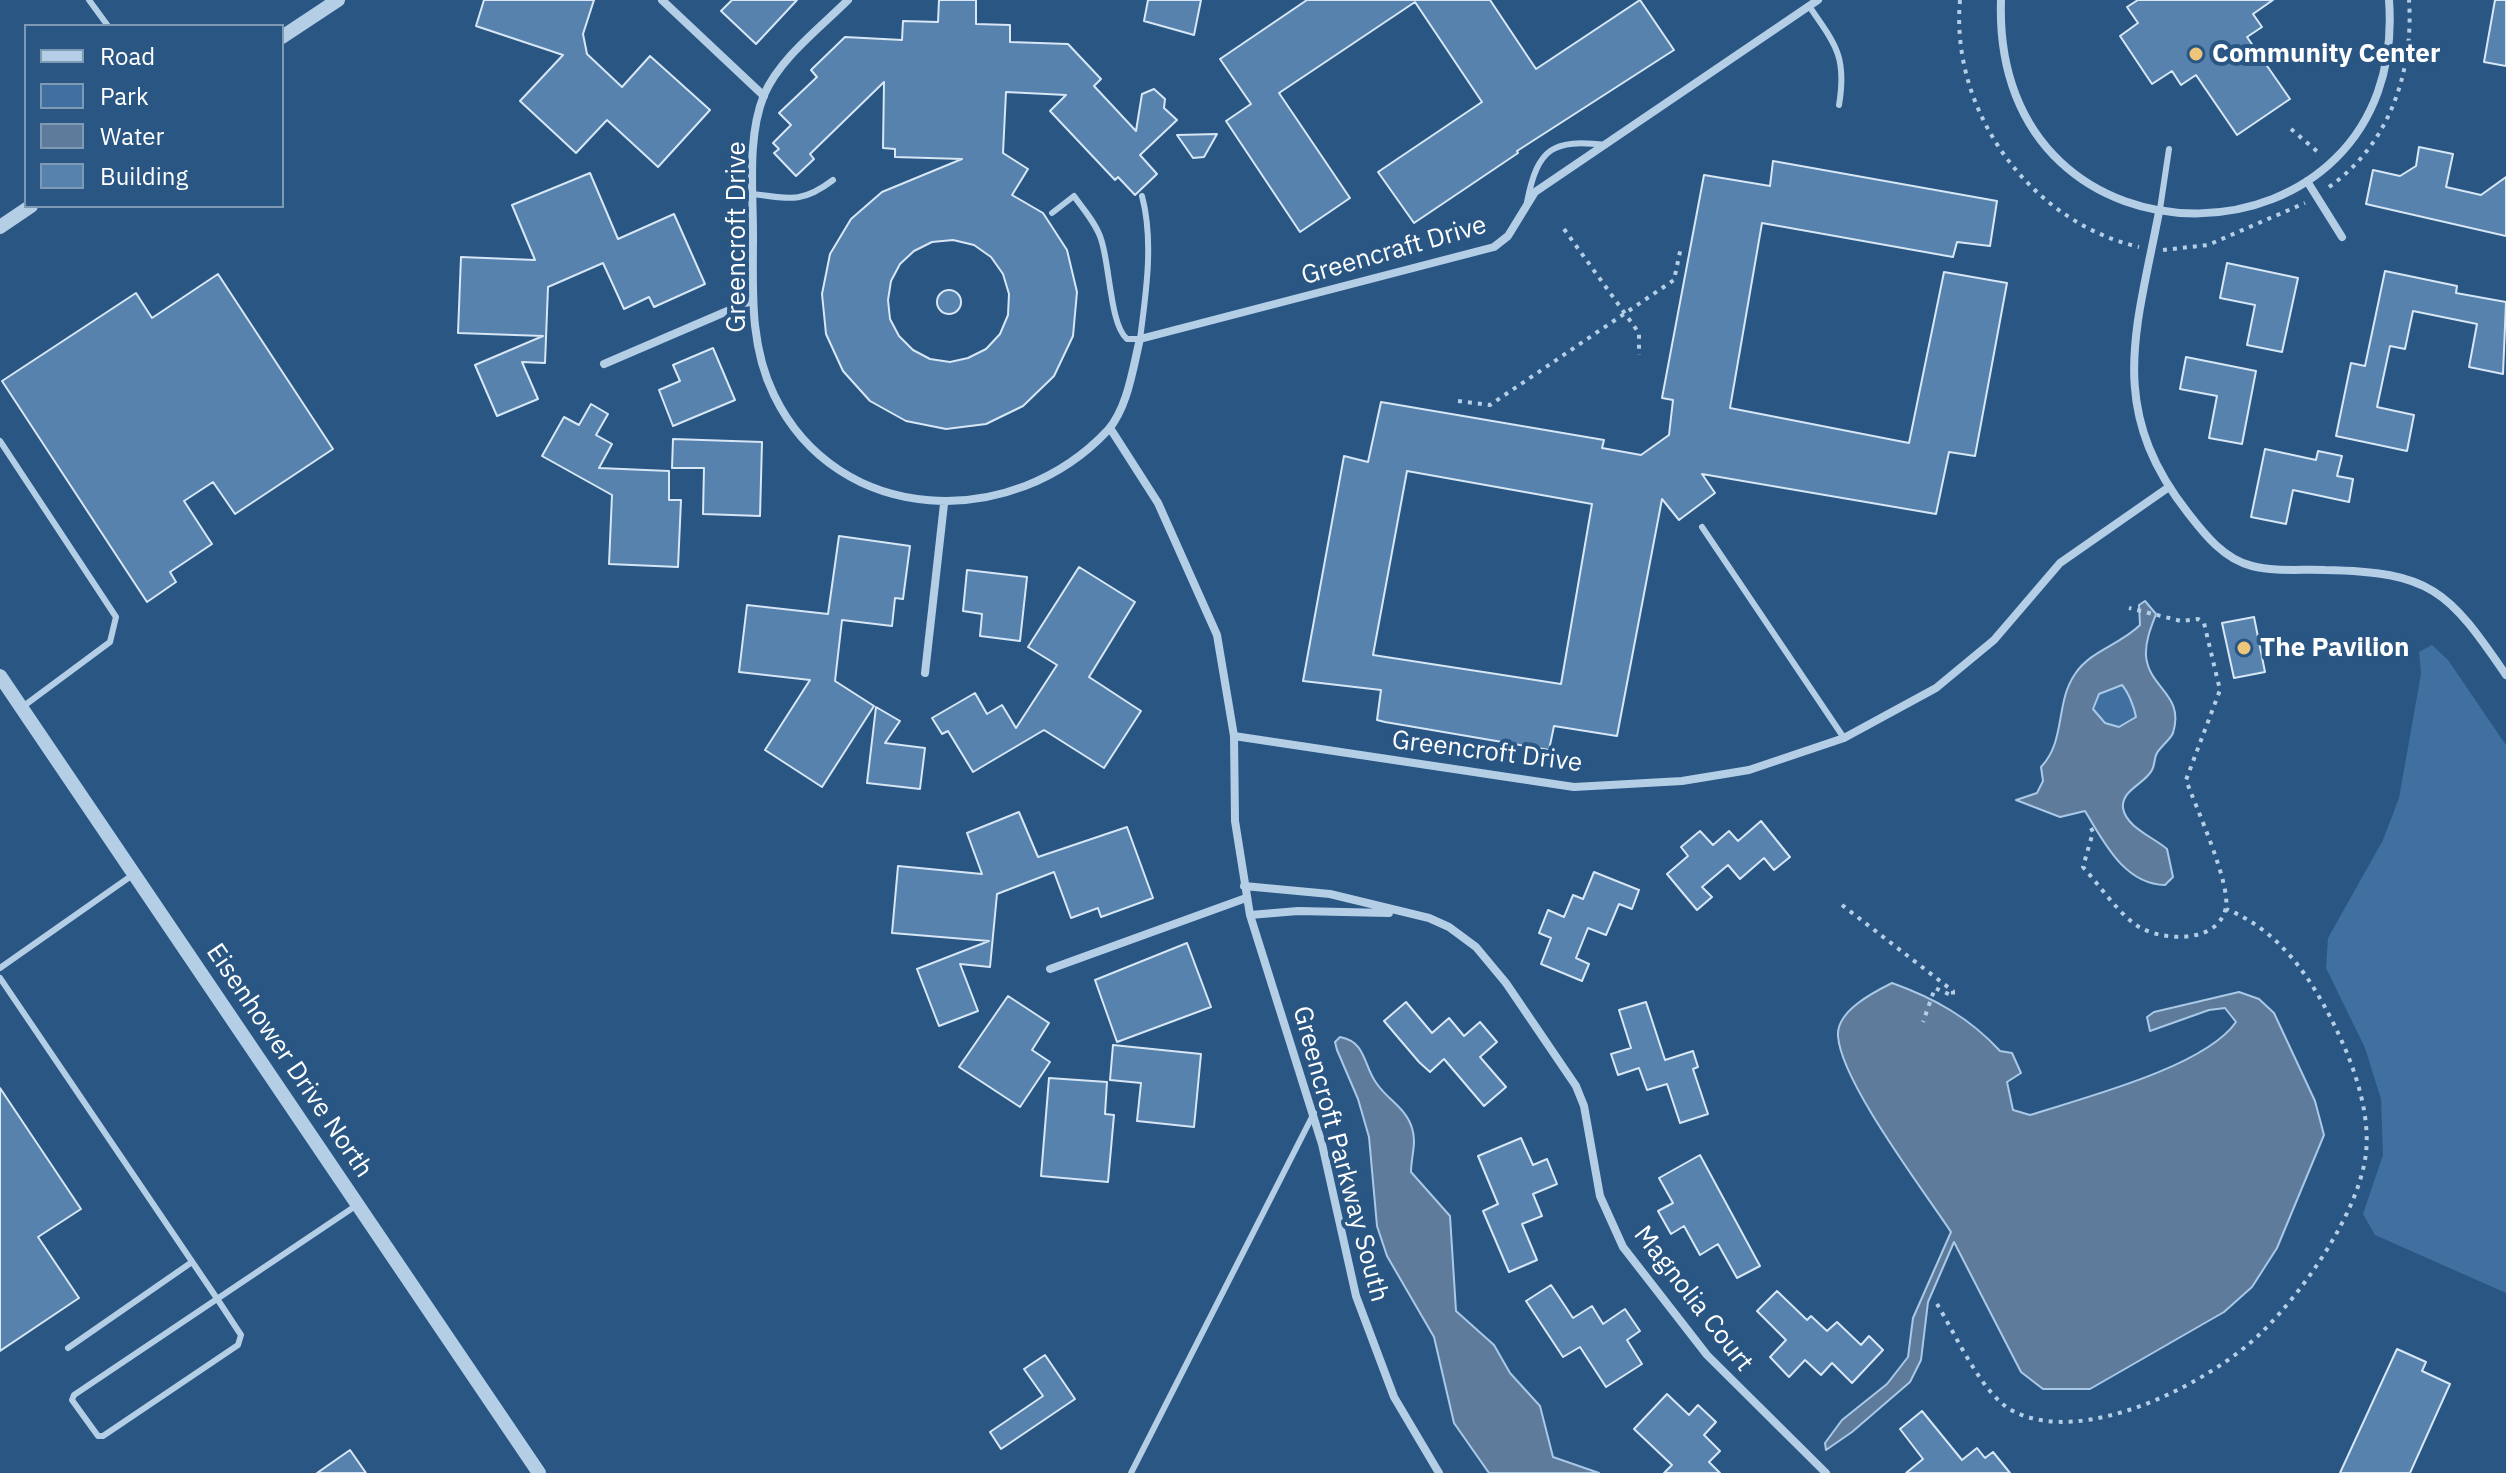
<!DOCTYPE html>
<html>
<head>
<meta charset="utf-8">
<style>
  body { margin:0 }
  #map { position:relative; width:2506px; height:1473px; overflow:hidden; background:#2a5684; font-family:"IBM Plex Sans",sans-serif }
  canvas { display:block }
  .legend { position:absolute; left:24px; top:24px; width:260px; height:184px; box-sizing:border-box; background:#2a5684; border:2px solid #7f9ab5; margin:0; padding:10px 14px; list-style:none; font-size:24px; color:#fff }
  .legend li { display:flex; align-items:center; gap:16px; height:40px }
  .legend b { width:40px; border:2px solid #7f9ab5 }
</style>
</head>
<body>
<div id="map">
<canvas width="2506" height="1473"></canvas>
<ul class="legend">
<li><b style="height:10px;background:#b4cee6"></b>Road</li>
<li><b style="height:22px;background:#3f70a0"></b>Park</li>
<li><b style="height:22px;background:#5e7b9b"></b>Water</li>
<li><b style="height:22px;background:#5682ad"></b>Building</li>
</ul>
</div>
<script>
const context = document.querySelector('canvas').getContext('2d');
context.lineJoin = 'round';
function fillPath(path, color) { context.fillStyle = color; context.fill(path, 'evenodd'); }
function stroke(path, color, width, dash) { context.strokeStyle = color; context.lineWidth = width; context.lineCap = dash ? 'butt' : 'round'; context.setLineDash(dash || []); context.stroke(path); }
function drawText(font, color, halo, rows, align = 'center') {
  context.font = font + ' "IBM Plex Sans",sans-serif'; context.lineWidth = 8; context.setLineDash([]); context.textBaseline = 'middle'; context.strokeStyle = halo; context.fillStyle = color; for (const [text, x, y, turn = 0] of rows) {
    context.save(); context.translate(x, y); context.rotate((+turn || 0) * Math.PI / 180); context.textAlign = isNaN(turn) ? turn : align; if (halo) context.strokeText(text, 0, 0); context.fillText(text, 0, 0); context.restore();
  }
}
const green = new Path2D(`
  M2432 645 2448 660 2506 745V1293L2375 1235 2363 1214 2383 1155 2381 1099 2365 1048 2326 968 2328 938 2383 840 2399 798 2421 674 2419 652Z
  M2122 684C2128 692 2134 706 2136 717L2119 727 2105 723 2093 709 2099 694Z`);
const water = new Path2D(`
  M2145 601 2156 614C2151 627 2145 642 2146 656 2149 689 2185 694 2173 733 2170 740 2161 746 2157 753 2154 758 2155 765 2152 770 2146 783 2121 790 2123 808 2126 827 2153 837 2167 849L2173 877 2165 885C2124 884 2104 842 2085 811L2060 817 2016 800 2037 793 2043 781 2041 767C2066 741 2055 703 2075 674 2091 650 2120 645 2140 625L2139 605ZM2122 685C2128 692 2134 706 2136 717L2119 727 2105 723 2093 709 2099 694Z
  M1892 983C1934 998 1970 1018 2000 1051L2012 1053 2021 1073 2007 1082 2013 1110 2030 1115C2083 1098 2205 1067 2236 1022L2225 1008 2209 1010 2150 1031 2147 1017 2154 1012 2239 992 2259 999 2274 1013 2315 1101 2324 1135 2277 1248 2252 1287 2224 1312 2090 1389H2043L2021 1372 1954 1242 1928 1302 1921 1360 1910 1382 1852 1432 1826 1450 1825 1443 1842 1420 1887 1384 1908 1357 1913 1318 1951 1232C1924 1191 1841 1082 1838 1036 1836 1011 1874 992 1892 983Z
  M1340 1037C1367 1042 1363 1066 1377 1084 1388 1100 1406 1108 1412 1128 1417 1143 1411 1157 1411 1172L1450 1216 1456 1311 1494 1345 1510 1373 1540 1406 1553 1457 1599 1473H1489L1454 1423 1434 1337 1387 1256 1377 1226 1369 1137 1358 1099 1337 1050 1335 1042Z`);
const building = new Path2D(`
  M484 0H594L583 34 587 54 622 87 650 56 710 110 658 167 607 120 576 153 520 101 563 55 476 26Z
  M732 0H797L756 44 721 11Z
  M939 0H976V24L1010 25V42L1068 44 1101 79 1094 86 1136 131 1142 94 1154 89 1165 99 1164 108 1177 120 1140 155 1157 174 1135 195 1118 177 1115 180 1050 111 1066 95 1006 92 1003 153 1028 169 1012 195 1043 213 1067 250 1077 292 1073 336 1054 376 1023 406 986 424 946 429 906 421 870 401 843 371 826 334 822 294 830 254 851 219 882 192 962 159 895 157V149L883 148 884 82 810 154 814 159 796 176 774 153 779 149 773 143 791 125 779 113 817 77 811 70 845 37 902 40 903 21 938 22ZM953 240 974 245 991 257 1003 274 1009 294 1008 315 1000 334 986 349 968 358 950 362 930 359 913 350 899 336 890 319 888 300 891 281 900 264 914 251 932 242Z
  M1148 0H1201L1194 35 1144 21Z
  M1307 0H1490L1536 69 1640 0 1674 50 1517 151 1518 153 1414 223 1378 172 1482 102 1415 2 1279 93 1350 198 1300 232 1226 121 1251 104 1220 59Z
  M2138 0H2273L2253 14 2262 27 2247 37 2290 99 2237 135 2196 75 2181 85 2172 71 2152 84 2120 36 2138 23 2127 7Z
  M2495 0H2506V66L2484 62Z
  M1217 134 1204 157 1193 158 1177 135Z
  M2419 147 2453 154 2446 187 2481 195 2506 177V236L2366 204 2373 170 2400 176 2416 166Z
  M1773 161 1997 201 1990 246 1957 242 1953 257 1762 223 1730 408 1909 443 1944 272 2007 283 1975 456 1949 452 1936 514 1702 474 1715 493 1679 520 1662 499 1617 736 1554 726 1549 750 1385 722 1377 720 1381 690 1303 681 1344 456 1368 462 1381 402 1604 440 1602 448 1641 455 1669 435 1673 400 1662 398 1704 175 1770 186ZM1407 471 1592 504 1561 684 1373 655Z
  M590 173 618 239 674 214 705 284 654 307 649 297 624 309 603 263 548 287 545 363 522 362 538 399 497 416 475 365 543 336 458 333 461 257 535 260 512 205Z
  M2227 263 2298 278 2282 352 2247 345 2255 305 2220 298Z
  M2385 271 2457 286 2456 293 2506 302 2503 374 2469 367 2477 324 2413 311 2405 349 2390 346 2377 407 2414 415 2407 451 2336 436 2351 363 2365 366Z
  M218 274 333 449 235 514 213 482 184 501 212 544 170 572 176 582 147 602 2 381 136 293 152 318Z
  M937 302a12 12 0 1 1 24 0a12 12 0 1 1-24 0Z
  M713 348 735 400 673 426 659 390 680 381 673 365Z
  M2186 357 2256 371 2242 444 2209 438 2217 396 2180 389Z
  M591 404 608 414 596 435 612 444 599 468 669 471V500H681L678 567 609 564 612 495 542 456 564 417 579 425Z
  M673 439 762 442 760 516 703 514 704 468H672Z
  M2265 449 2316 460 2318 451 2342 456 2337 476 2353 479 2349 502 2293 490 2286 524 2251 517Z
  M839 536 910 546 903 599 895 598 892 626 842 620 835 681 874 706 822 787 765 750 810 680 739 672 747 605 828 614Z
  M1079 567 1135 602 1089 677 1141 711 1104 768 1044 730 973 772 948 731 942 734 932 718 975 693 987 714 1002 705 1016 728 1057 665 1028 647Z
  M967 570 1027 577 1020 641 980 636 982 614 963 611Z
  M2254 617 2265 672 2234 678 2222 623Z
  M876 707 900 721 885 743 925 748 920 789 867 783Z
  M1019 812 1038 857 1127 827 1153 898 1101 917 1098 908 1071 918 1054 872 997 894 990 967 960 964 978 1011 939 1026 917 969 989 941 892 933 898 866 982 874 967 833Z
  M1761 821 1790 857 1774 870 1764 858 1740 879 1728 865 1702 887 1712 897 1697 910 1667 874 1688 856 1681 847 1700 831 1713 845 1729 831 1738 841Z
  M1594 872 1639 890 1632 909 1619 904 1606 935 1588 928 1576 958 1589 964 1582 981 1541 964 1551 938 1539 933 1548 910 1564 917 1573 895 1583 899Z
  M1187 943 1211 1007 1117 1042 1095 980Z
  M1008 996 1049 1023 1032 1050 1050 1062 1020 1107 959 1067Z
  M1406 1002 1432 1033 1449 1018 1464 1036 1480 1022 1497 1042 1480 1057 1506 1087 1484 1106 1444 1059 1430 1072 1419 1062 1384 1021Z
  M1646 1002 1665 1060 1693 1051 1698 1067 1693 1069 1708 1114 1680 1123 1667 1084 1647 1090 1639 1068 1618 1075 1611 1054 1631 1048 1619 1010Z
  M1113 1045 1201 1054 1194 1127 1137 1121 1141 1083 1110 1080Z
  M1049 1078 1107 1082 1105 1114 1114 1115 1108 1182 1041 1176Z
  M0 1088 81 1209 38 1237 79 1298 0 1351Z
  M1521 1138 1533 1165 1547 1159 1557 1184 1533 1194 1542 1216 1522 1224 1537 1260 1509 1272 1483 1211 1498 1204 1478 1156Z
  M1700 1155 1760 1266 1737 1278 1718 1244 1700 1255 1684 1226 1671 1234 1658 1211 1673 1203 1659 1178Z
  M1551 1285 1573 1318 1592 1306 1603 1324 1625 1309 1640 1331 1627 1340 1642 1364 1606 1387 1580 1347 1563 1357 1526 1301Z
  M1777 1291 1807 1320 1811 1316 1827 1331 1837 1322 1861 1345 1869 1336 1883 1350 1852 1383 1832 1363 1821 1375 1805 1360 1789 1377 1770 1357 1786 1340 1757 1311Z
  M2397 1349 2426 1362 2422 1371 2450 1384 2410 1473H2340Z
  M1045 1355 1075 1399 1001 1449 990 1432 1043 1396 1024 1369Z
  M1667 1394 1689 1415 1698 1405 1716 1422 1704 1435 1720 1451 1709 1462 1720 1473H1664L1672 1465 1634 1429Z
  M1922 1411 1962 1460 1977 1448 1985 1458 1993 1452 2010 1473H1906L1923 1459 1900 1429Z
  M350 1450 366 1473H317Z`);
const path = new Path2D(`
  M1960 0C1950 111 2030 222 2139 247
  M2291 129 2319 153
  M2329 187C2389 145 2414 71 2409 0
  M1564 229 1639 333V355
  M2163 250 2208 245 2305 203
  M1458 401 1490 405 1674 280 1681 247
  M2091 828 2093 832 2083 867C2099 885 2114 907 2132 922 2155 942 2219 946 2226 907 2230 882 2196 807 2186 780L2220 690 2204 623 2198 619 2181 621 2129 608
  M1842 905 1953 991V996L1935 988 1923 1022
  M1937 1304C1956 1335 1982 1395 2013 1411 2083 1448 2210 1383 2261 1333 2303 1292 2359 1213 2366 1153 2371 1105 2348 1050 2326 1009 2302 965 2273 928 2226 909`);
const service = new Path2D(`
  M89 0 108 26
  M1809 6C1836 45 1847 57 1839 105
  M753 194C790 199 803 203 833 180
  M1527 202C1538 147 1553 139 1606 145
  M2160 209 2169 149
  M1052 213 1074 196C1083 209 1096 223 1101 239 1110 265 1110 325 1127 339H1140C1146 293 1154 241 1142 196
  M0 441 116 617 110 642 21 708
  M1702 527 1844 738
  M0 968 134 874
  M0 978 216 1297 241 1335 238 1345 103 1436H98L72 1400 74 1395 357 1205
  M68 1348 192 1262
  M1131 1473 1314 1113`);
const minor = new Path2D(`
  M662 0 764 96
  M848 0C820 28 780 58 764 95 747 137 753 190 753 234 753 289 749 344 774 395 838 527 1013 532 1108 430 1128 407 1133 367 1140 339L1494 247 1508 236 1535 192 1818 0
  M2001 0C1991 291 2410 278 2389 0
  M2307 181 2342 237
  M2159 212C2136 332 2106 408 2188 513 2205 535 2224 559 2252 566 2275 572 2301 569 2325 570 2431 572 2448 590 2506 675
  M604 364 753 300
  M1110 428 1158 503 1217 635 1234 736 1235 821 1250 915 1322 1144 1356 1296 1394 1397 1439 1473
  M925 673 944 504
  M1234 736 1574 787 1682 781 1749 770 1844 738 1936 688 1994 640 2060 563 2169 487
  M1244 886 1330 894 1429 918 1449 927 1476 947 1506 983 1576 1086 1584 1106 1600 1196 1623 1247 1707 1355 1826 1473
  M1250 915 1298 911 1389 913
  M1050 969 1246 898`);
const tertiary = new Path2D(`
  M282 37 338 0
  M0 227 31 206
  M0 676 539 1473`);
const markers = [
  [2196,54,8,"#edc67c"],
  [2244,648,8,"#edc67c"]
];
const poiNames = [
  ["Community Center",2212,54],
  ["The Pavilion",2260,648]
];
const streetNames = [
  ["Greencroft Drive",737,237,-90],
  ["Greencraft Drive",1394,251,-16],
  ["Greencroft Drive",1487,752,7],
  ["Eisenhower Drive North",289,1061,56],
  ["Greencroft Parkway South",1340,1154,75],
  ["Magnolia Court",1693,1299,52]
];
fillPath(green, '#3f70a0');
fillPath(water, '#5e7b9b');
stroke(water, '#a9c9e7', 2);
fillPath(building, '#5682ad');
stroke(building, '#d7e7f5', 2);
stroke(path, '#b4cee6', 4, [4, 6]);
stroke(service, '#b4cee6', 6);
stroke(minor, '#b4cee6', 8);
stroke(tertiary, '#b4cee6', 14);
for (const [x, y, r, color] of markers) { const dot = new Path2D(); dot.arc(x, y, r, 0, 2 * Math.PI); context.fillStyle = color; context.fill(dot); stroke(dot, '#2a5684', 3); }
drawText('bold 26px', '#fff', '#2a5684', poiNames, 'left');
drawText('26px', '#fff', '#2a5684', streetNames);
</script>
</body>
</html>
